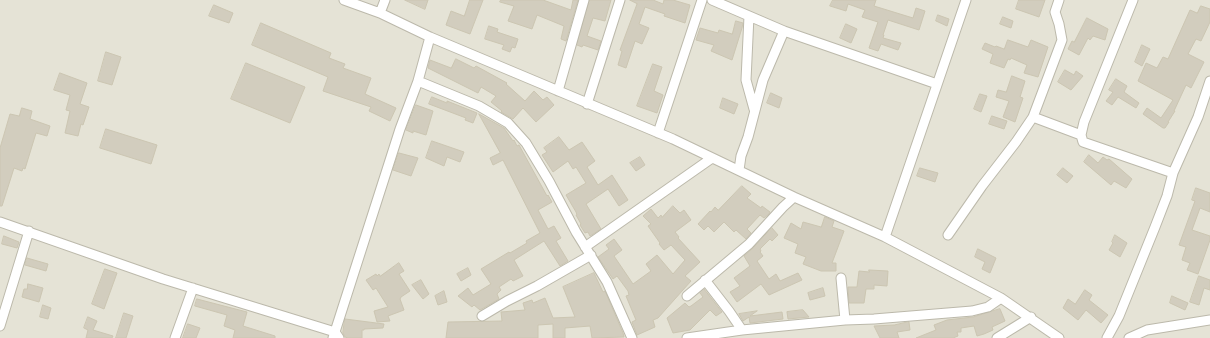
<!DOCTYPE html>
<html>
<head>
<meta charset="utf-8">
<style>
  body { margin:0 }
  canvas { display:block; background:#f2f0e7 }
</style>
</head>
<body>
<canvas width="1210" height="338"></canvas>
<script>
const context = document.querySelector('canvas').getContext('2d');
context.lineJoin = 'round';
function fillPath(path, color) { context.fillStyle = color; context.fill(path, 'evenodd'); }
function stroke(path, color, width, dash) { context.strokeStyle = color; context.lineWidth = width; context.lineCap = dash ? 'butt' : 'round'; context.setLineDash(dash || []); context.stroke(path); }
const residential = new Path2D(`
  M0 0H1210V338H0Z`);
const building = new Path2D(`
  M405 0H428L425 9Z
  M470 0H483L470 34 446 25 451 11 464 16Z
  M501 0H543L571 10 573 0H578L566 41 561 39 564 26 537 15 532 29 508 21 514 6 500 2Z
  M590 0H611L605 21 593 18 587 36 601 41 598 50 583 45 582 47 577 45Z
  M630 0H653L663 4 664 0H673L690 5 685 23 664 16 665 14 645 7 639 24 649 28 642 44 635 41 626 68 618 65 622 51 620 50 637 4Z
  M833 0H876L874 6 913 18 916 8 925 11 919 30 888 20 883 35H884L883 38 901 43 898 50 881 44 878 51 869 48 878 22 862 17 865 10 848 4 846 11 830 6Z
  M1019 0H1045L1039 17 1016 9Z
  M214 5 233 13 229 23 209 16Z
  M1201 6 1210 9V22L1201 41 1196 39 1188 54 1204 62 1191 88 1186 85 1174 111H1175L1168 122H1169L1165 128H1163L1143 114 1147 108 1161 118 1173 100 1138 81 1146 63 1157 68 1163 57 1168 59 1190 10 1197 13Z
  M938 15 949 19 947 26 936 21Z
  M1003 17 1013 21 1011 28 1000 24Z
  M1087 18 1108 29 1105 40 1093 36 1090 40 1088 38 1079 55 1068 49 1072 41 1074 42Z
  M736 21 743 23 742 28 732 60 711 51 714 45 696 40 700 28 718 33 719 30 732 34Z
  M261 23 331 53 329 58 345 64 343 68 371 78 365 94 396 108 390 121 369 111 371 107 323 91 328 77 252 45Z
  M846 24 857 29 851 43 840 38Z
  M489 26 498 29 497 32 518 39 515 48 512 47 510 52 502 49 504 45 485 39Z
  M1008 40 1028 47 1031 40 1048 47 1038 77 1024 73 1027 65 1011 58 1010 60 1008 59 1004 68 990 63 993 54 982 49 985 43 995 47 996 46 1004 49Z
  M1142 45 1150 49 1142 66 1135 62Z
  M106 52 121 57 112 85 98 81Z
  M456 59 474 68 476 66 507 83 506 84 525 101 534 91 543 100 547 97 554 105 536 122 523 108 513 119 501 112 502 111 491 102 496 96 481 87 478 93 428 68 430 60 451 68Z
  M246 63 305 87 290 123 231 99Z
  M653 64 662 67 654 91 663 95 657 113 637 106Z
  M1065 70 1074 75 1076 71 1083 76 1071 90 1058 82Z
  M60 73 87 83 80 104 89 107 83 125 81 124 78 136 65 133 70 111 66 110 70 95 54 90Z
  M1012 76 1025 81 1020 97 1023 98 1015 122 1003 117 1009 101 996 97 998 90 1006 92Z
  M1116 79 1127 86 1124 92 1139 103 1136 108 1118 97 1112 105 1106 101 1113 92 1109 90Z
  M771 93 782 98 779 108 767 103Z
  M980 94 987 96 981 112 974 109Z
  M432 97 447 103V101L477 113 473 123 465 120 466 118 429 104Z
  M723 98 738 104 734 114 720 108Z
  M416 105 433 111 426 135 413 131V133L406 130Z
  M22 108 32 111 30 119 50 126 47 136 36 133 25 169 23 168 22 171 14 168 2 206H0V148L10 114 19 116Z
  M479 114 504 128 513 141 514 140 517 146 519 145 547 196 548 195 552 202 538 210 548 229 554 226 561 238 556 241 568 261 560 266 544 241 514 260 523 276 513 281 511 279 499 287 501 290 497 294 499 299 480 310 474 305 472 307 458 296 468 288 473 295 491 284 481 269 509 252 510 253 527 243 526 241 540 233 503 160 493 165 490 158 500 153Z
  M992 116 1007 121 1004 129 989 124Z
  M106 129 157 145 151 164 100 148Z
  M559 137 569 150 582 142 595 161 587 167 598 185 612 175 628 200 619 206 608 189 586 204 601 229 590 236 588 232 585 233 580 225 581 224 576 215H577L576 212 566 195 586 183 576 167 573 169 568 161 553 172 542 155 547 152 544 148Z
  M432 141 464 152 460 162 447 157 444 166 426 158Z
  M399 153 418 158 411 176 393 170Z
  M1089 155 1098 163 1103 157 1107 160 1109 159 1132 179 1126 188 1114 181 1111 185 1084 162Z
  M640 157 645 165 636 171 630 163Z
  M920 168 938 173 935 182 917 176Z
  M1063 168 1073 176 1067 183 1057 175Z
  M742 186 751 194 747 198 761 208 762 206 770 212 769 214 764 218 760 215 747 229 751 233 746 239 736 230 734 232 724 222 714 232 708 226 704 230 698 224 710 211 711 212 715 207 718 210Z
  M1196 188 1210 193V212L1200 208 1192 230 1210 236V240L1198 274 1187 270 1190 263 1182 260 1186 247 1179 245 1195 201 1192 200Z
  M673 206 680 213 684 210 691 220 675 232 679 237 678 238 700 262 685 276 691 281 658 318 653 320 655 327 637 335 632 322 636 320 626 296 629 295 628 291 617 276 613 279 598 257 609 249 606 245 614 239 622 250 614 256 633 284 651 271 646 264 657 255 673 274 685 260 671 245 664 250 659 244 660 243 648 226 651 224 643 216 651 209 658 218 661 215 662 217Z
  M825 217 834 221 832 227 844 231 832 263H836V271H821L803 264 806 257 795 253 798 244 784 238 791 223 801 229 803 222 821 227Z
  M772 228 778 235 772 241 770 239 760 249 761 251 760 252 763 256 757 261 769 279 776 274 780 281 798 273 802 280 769 295 761 284 737 302 730 292 740 286 734 278 750 266 744 256 753 248Z
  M1115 235 1127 243 1120 257 1109 250 1113 243 1112 242Z
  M4 236 19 242 17 248 2 244Z
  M978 249 996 258 990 273 982 269 985 262 975 257Z
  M27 258 48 264 46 271 25 265Z
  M399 263 404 271 399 274 410 291 401 297 400 299 404 310 388 316 390 321 377 322 374 311 388 307 376 288 373 290 366 280 376 274 377 276 379 274 380 276Z
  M468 268 471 275 461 281 457 274Z
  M105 269 117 273 104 309 92 304Z
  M869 270 888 271 887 286 874 285V289H866L864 303H849L848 287H857L859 271 869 272Z
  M594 273 603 292 605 291 623 333 624 337 592 338 590 326 565 328V338H553V324L538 325V338H446L448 322 502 321 501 312 525 310 523 303 532 300 533 303 545 298 553 318 575 317 563 287Z
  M1199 276 1210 280V290L1204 288 1199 305 1190 302Z
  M421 280 429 294 423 299 412 285Z
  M28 284 43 288 39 302 22 297 24 289H27Z
  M823 288 825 296 810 300 808 293Z
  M704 289 722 312 716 316 710 310 690 330 673 333 667 318 685 303 689 307 691 306 703 297 700 293Z
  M1085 290 1092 295 1089 300 1108 315 1101 323 1086 310 1078 320 1063 308 1068 299 1075 304Z
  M444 291 447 302 438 305 435 296Z
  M1172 296 1188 303 1185 310 1170 303Z
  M197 299 247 312 243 326 275 336V338H233L235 330 224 326 227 315 195 306Z
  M43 305 51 308 48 319 40 317Z
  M1000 309 1005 321 992 327 993 330 984 334 977 336 974 326 961 328V332H957L958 336 953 338H916L936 330 934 325 947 320 973 317Z
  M803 310 809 317 788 319 787 312Z
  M757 311 750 316 782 312 783 319 750 323 749 317 743 321 739 314Z
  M124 313 133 316 126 338H116Z
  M88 317 97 321 93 330 113 336 112 338H86L88 330 84 328Z
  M345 319 384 324 383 328 364 329V330H362V338H348L345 337 343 333Z
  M909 322 910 330 897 332 899 338H880L874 326 894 325Z
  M188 324 200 328 196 338H183Z`);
const minor = new Path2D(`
  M344 0 380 13 430 37 673 139 794 197 885 237 1001 298 1059 338
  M712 0 784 31 763 80 748 137 741 156 739 170
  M1133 0 1084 122 1081 135 1083 142 1173 173
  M380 13 385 0
  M749 16 746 80 754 109
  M784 31 937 84
  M430 37 418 81 479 106 508 123 526 143 549 181 576 232 607 282 632 338
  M558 91 584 0
  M587 104 620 0
  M1033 117 1062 40 1059 24 1055 12 1059 0
  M658 133 702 0
  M0 222 163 279 335 332 339 338
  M948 235 982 186 1016 142 1033 117 1081 135
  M885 237 966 0
  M585 247 712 158
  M841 278 845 320
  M705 280 729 311 742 330
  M687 296 749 244 783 207 794 197
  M482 316 507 301 537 286 591 255
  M0 326 29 231
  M175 338 193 288
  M333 338 400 129 418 81
  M687 338 742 330 845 320 874 319 972 311 988 307 1001 298
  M997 338 1031 317
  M1107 338 1119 316 1155 227 1167 196 1173 173 1198 117 1210 81
  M1129 338 1147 330 1210 320`);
fillPath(residential, '#e5e3d6');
fillPath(building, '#d2cdbe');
stroke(building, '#ccc6b2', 1);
stroke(minor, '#bcb9ab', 11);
stroke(minor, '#fff', 9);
</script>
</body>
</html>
